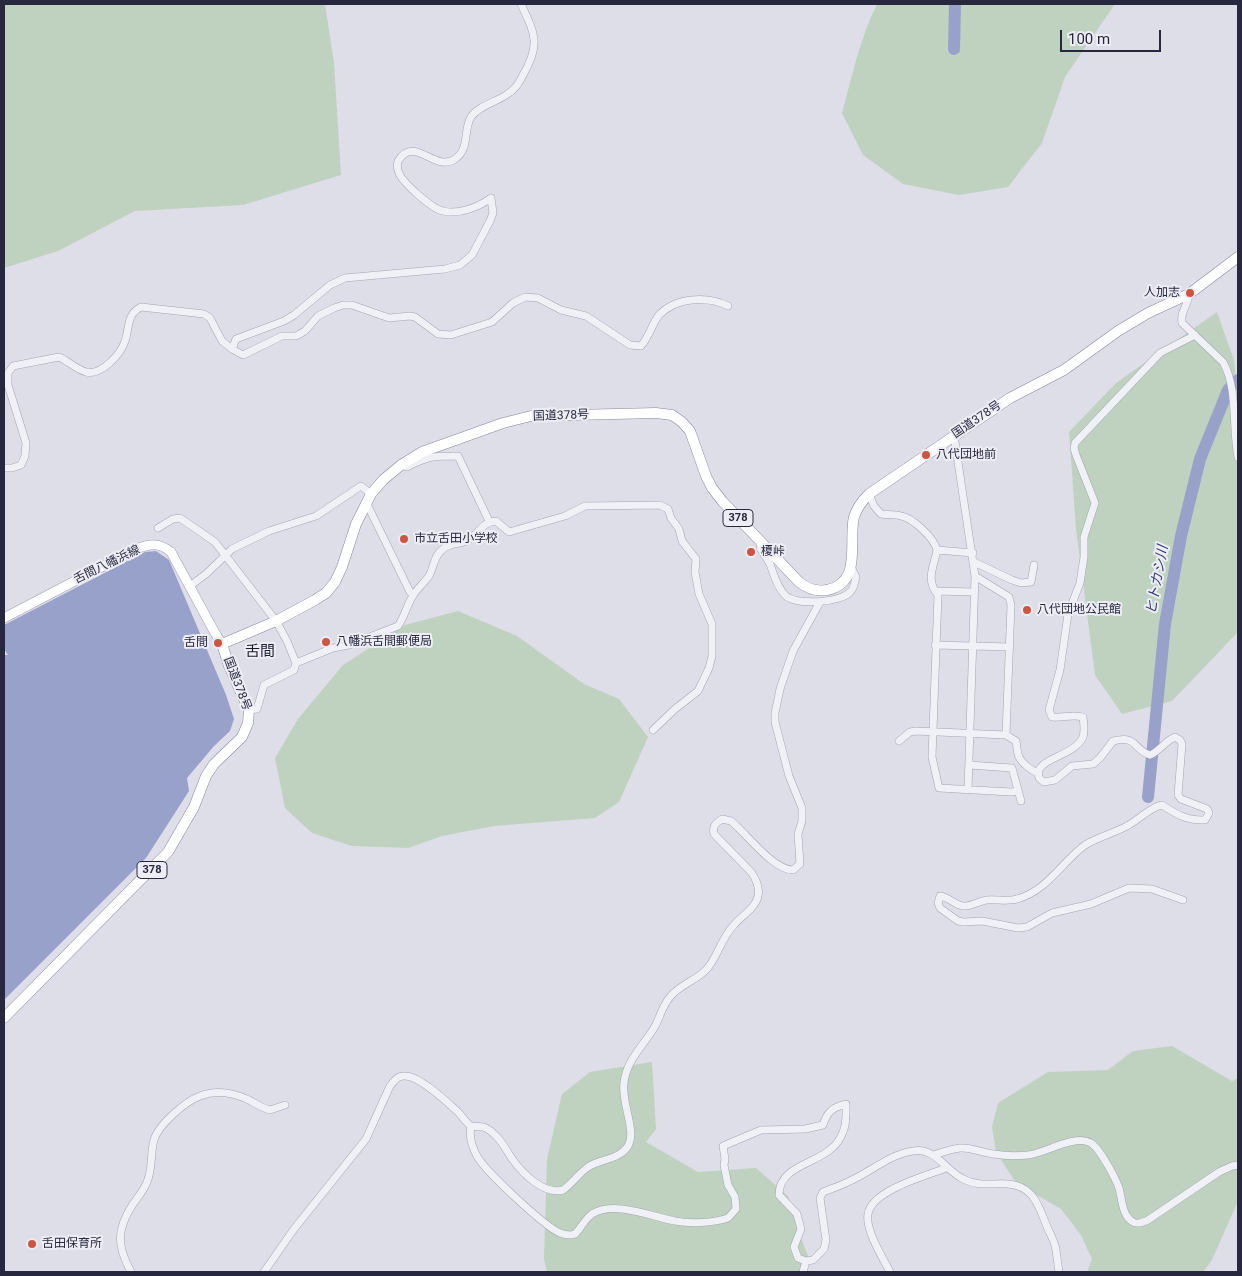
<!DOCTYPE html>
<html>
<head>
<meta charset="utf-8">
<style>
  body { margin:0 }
  #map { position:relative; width:1242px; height:1276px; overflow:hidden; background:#dedee8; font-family:Roboto,sans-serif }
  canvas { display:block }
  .frame { position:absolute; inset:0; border:5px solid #27283f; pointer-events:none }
  .scale { position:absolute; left:1060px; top:30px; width:101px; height:22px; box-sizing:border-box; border:2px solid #27283f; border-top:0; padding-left:6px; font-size:15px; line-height:18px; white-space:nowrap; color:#27283f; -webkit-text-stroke:4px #edeef5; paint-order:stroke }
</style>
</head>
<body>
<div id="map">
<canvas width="1242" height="1276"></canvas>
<div class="frame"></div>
<div class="scale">100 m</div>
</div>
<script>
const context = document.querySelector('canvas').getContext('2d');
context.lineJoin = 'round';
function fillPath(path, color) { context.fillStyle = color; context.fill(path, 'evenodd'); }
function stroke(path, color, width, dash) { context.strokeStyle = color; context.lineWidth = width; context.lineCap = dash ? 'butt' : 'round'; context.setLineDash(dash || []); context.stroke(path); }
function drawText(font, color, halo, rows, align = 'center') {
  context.font = font + ' Roboto,"Noto Sans JP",sans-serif'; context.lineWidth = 4; context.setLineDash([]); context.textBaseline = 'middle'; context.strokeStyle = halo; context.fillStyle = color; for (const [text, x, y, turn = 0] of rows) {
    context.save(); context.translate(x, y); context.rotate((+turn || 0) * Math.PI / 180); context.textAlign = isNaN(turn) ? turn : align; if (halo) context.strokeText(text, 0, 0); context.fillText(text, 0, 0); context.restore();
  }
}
const green = new Path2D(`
  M4 4H325L334 63 341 175 243 205 135 211 58 251 4 268Z
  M877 4H1115L1065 77 1042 143 1008 187 959 195 903 184 863 155 842 113C852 77 860 38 877 4Z
  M1217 312 1234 360 1238 398V632L1172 701 1122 714 1095 675 1076 529 1069 432 1116 383Z
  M458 611 517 636 584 684 619 699 648 737 619 802 595 818 494 826 442 836 408 848 352 846 312 833 285 808 275 758 298 719 343 665 405 625Z
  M1172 1046 1232 1081 1238 1078V1201L1212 1260 1203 1272H1087L1092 1259 1081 1235 1061 1209 1016 1183 996 1152 992 1127 998 1103 1048 1072 1108 1070 1133 1051Z
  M652 1062 656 1129 646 1142 698 1172 756 1168 788 1196 796 1225 810 1261 806 1272H547L544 1259 547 1159 562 1094 590 1072Z`);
const water = new Path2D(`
  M156 551 169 560 226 695 234 719 230 731 214 746 187 778 189 791 146 858 4 1000V655H8L4 649V625L145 552Z`);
const river = new Path2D(`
  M954 49 955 4
  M1148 797 1165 624 1181 536 1200 459 1228 390 1238 380`);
const minor = new Path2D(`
  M521 4C535 34 541 44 523 75 519 83 515 90 506 95 496 102 478 106 471 117 463 130 470 149 455 159 434 173 415 134 398 161 397 165 397 169 399 173 403 183 432 209 443 211 458 215 479 207 491 198L493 213 490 221 472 255 460 265 445 269 345 278 330 285 294 315 284 321 236 339 232 349 243 355 282 336H296L305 331 318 316 334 308 343 305H352L389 318 410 316 415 317 438 334 451 335 492 322 513 303 525 297 538 298 561 310 586 316 630 345 641 346C649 337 652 324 659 315 676 297 707 296 728 306
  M1189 294C1188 307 1180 310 1182 323L1223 362C1238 388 1232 428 1238 457
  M952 436 955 442 975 576 968 789
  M401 465 407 467C428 456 434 456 458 456L489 521
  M4 468H12L21 465 25 456 26 443 8 385V373L13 366 59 357C68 361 76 369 86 372 101 376 121 354 125 341 130 327 126 315 141 307L204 314 210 318 222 341 232 349
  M869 494 874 506 881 514C887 515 894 514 901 516 913 518 934 538 937 550L973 553
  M366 502 410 592 414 594
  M158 528 173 519 180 518 215 542 276 621 287 641 296 663 294 670 264 685 257 709 249 710
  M762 543 760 548C763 553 767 559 770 564 774 575 777 587 785 595 794 606 843 603 851 591 854 588 855 581 856 577L851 567
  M937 550C934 567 925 579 938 595L932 757 939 788 1011 792 1018 791
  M974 562 1012 580 1021 583 1031 582 1034 565
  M975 576 1009 597 1011 605 1006 735
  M190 586 206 574 232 549 269 531 316 516 361 486 371 494
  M935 591 974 592
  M935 645 1010 647
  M296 663 333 648 349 645 398 626C405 616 407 604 414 594 418 588 424 583 429 576 434 567 434 555 443 549 451 542 460 545 468 540 479 534 482 522 496 521L509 532 565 516 585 506 660 505 668 509 671 518 679 529 682 541 696 559 695 572 699 594 712 624V656L709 668 698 691 675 709 653 730
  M899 741 910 732 916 731 1006 735 1016 741C1017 746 1017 753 1019 757 1022 763 1032 771 1038 773
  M969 765 1012 768 1021 801
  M1183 900 1152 889 1129 888 1091 904 1052 913 1027 927 1018 928 982 921 963 922 958 921 940 908 938 903 940 896C949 897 956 906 964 906 972 906 979 901 987 900 997 899 1007 902 1017 899 1047 891 1062 862 1085 845 1098 837 1114 833 1127 826 1137 821 1152 806 1162 805 1176 814 1187 821 1205 820L1209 813 1207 809 1181 799 1178 795 1182 744 1180 740 1175 737C1165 741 1160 751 1150 755 1132 749 1138 735 1113 741L1100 758 1093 764 1072 766 1055 780 1044 782 1039 778C1038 774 1038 770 1041 767 1049 757 1076 753 1083 737 1085 730 1084 724 1083 717 1072 714 1063 718 1052 717L1049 710 1060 670 1068 614 1080 583 1084 557V537L1095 503 1076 455 1074 448 1075 443 1160 353 1195 335
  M471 1126C469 1136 472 1147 477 1156 485 1171 544 1226 560 1233 565 1235 570 1236 575 1234 581 1228 585 1219 592 1214 613 1200 653 1217 675 1221 690 1224 714 1223 728 1218L736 1209 735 1197 728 1185 724 1165 725 1159 723 1146 761 1130 805 1129 823 1125C827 1112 833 1107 846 1104 846 1113 847 1123 843 1132 841 1137 837 1144 832 1148 816 1164 779 1166 779 1195L797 1214 801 1229 794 1247 798 1258 806 1261 813 1260 824 1249 826 1240 820 1198 823 1192C833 1188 843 1185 852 1180 872 1171 890 1154 913 1151 935 1147 945 1170 963 1179 979 1187 992 1183 1008 1184 1035 1186 1039 1208 1048 1229 1051 1236 1055 1242 1056 1250 1057 1257 1058 1265 1059 1272
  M934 1155C943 1152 951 1149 960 1148 971 1147 983 1153 994 1154 1005 1156 1017 1156 1028 1155 1046 1153 1074 1134 1091 1143 1100 1149 1115 1177 1119 1188 1122 1199 1122 1216 1133 1222 1138 1225 1144 1222 1148 1220L1219 1172 1232 1166 1238 1165
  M131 1272C117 1246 116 1230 133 1204 138 1197 144 1190 147 1182 153 1168 150 1154 154 1140 158 1125 186 1101 200 1096 216 1090 234 1093 249 1100 256 1104 262 1108 270 1110L285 1105
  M264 1272 294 1229 366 1139 390 1086C394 1081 398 1075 405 1076 420 1076 447 1102 458 1112 462 1116 467 1124 471 1126 475 1127 479 1126 483 1127 487 1128 492 1132 495 1135 503 1142 507 1152 513 1160 523 1174 544 1195 563 1190 572 1184 578 1174 588 1167 600 1159 619 1160 628 1146 637 1131 621 1103 624 1083 626 1061 643 1046 654 1028 660 1018 662 1006 670 997 679 985 695 981 706 970 718 957 721 938 734 925 741 916 756 908 758 896 760 887 756 879 751 872L714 834C712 826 716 823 722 819L731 821C747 834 773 870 793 870L800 864 798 834 802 821V808L789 776 775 722V713L780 689 793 651 820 602
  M803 1272 806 1261
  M890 1272C883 1258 865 1230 868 1214 872 1190 926 1176 946 1168`);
const major = new Path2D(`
  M4 618 136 549C150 544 159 542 171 552L215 633 222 644`);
const highway = new Path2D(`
  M4 1018 168 852 194 807 206 776 214 764 242 737 248 723 249 710 229 666 222 644 276 621 315 600 326 593 335 582 342 567 356 524 371 494 383 480 401 465 422 452 503 423 531 416 656 413 672 415 682 422 690 431 706 476 712 488 723 502 799 582C808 589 816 592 827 590 863 583 848 541 854 517 857 507 862 501 869 494L1010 398 1064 370 1118 331 1148 313 1189 294 1238 257`);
const markers = [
  [1190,293,5,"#d0543f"],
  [926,455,5,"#d0543f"],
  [404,539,5,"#d0543f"],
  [751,552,5,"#d0543f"],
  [1027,610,5,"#d0543f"],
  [326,642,5,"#d0543f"],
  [218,643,5,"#d0543f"],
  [32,1244,5,"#d0543f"]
];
const shields = [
  [738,518,30],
  [152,870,30]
];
const shieldNames = [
  ["378",738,518],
  ["378",152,870]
];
const poiNames = [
  ["人加志",1180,293,"right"],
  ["八代団地前",936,455],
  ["市立舌田小学校",414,539],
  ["榎峠",761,552],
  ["八代団地公民館",1037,610],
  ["八幡浜舌間郵便局",336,642],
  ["舌間",208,643,"right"],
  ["舌田保育所",42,1244]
];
const streetNames = [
  ["国道378号",561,416,-2],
  ["国道378号",977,420,-34],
  ["舌間八幡浜線",107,565,-26],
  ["国道378号",237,684,69]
];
const waterNames = [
  ["ヒトカシ川",1158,580,-80]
];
const quarterNames = [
  ["舌間",260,652]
];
fillPath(green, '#bed2bf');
fillPath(water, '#97a1c9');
stroke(river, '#97a1c9', 12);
stroke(minor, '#a3a4b2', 8);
stroke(major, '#9d9fb3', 10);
stroke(highway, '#85879e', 11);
stroke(minor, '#f0f1f6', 7);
stroke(major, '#fff', 9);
stroke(highway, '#fff', 10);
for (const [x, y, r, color] of markers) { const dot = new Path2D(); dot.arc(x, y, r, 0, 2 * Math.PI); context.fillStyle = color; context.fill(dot); stroke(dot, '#edeef5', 2); }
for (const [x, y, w] of shields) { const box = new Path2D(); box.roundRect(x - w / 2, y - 8.5, w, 17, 4); context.fillStyle = '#edeef5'; context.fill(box); stroke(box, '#27283f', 1); }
drawText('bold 11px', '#27283f', null, shieldNames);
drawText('12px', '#27283f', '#edeef5', poiNames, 'left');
drawText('12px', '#27283f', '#edeef5', streetNames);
drawText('italic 14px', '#303a73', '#edeef5', waterNames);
drawText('15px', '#191a2f', '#edeef5', quarterNames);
</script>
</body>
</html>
